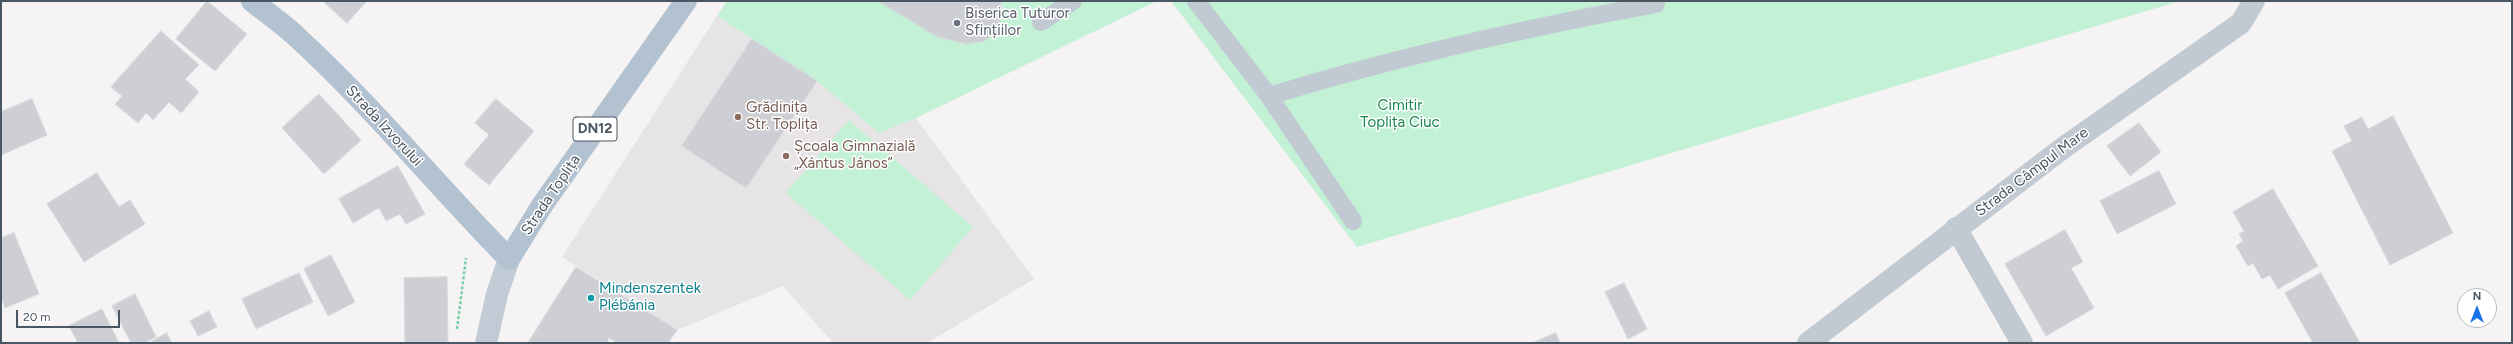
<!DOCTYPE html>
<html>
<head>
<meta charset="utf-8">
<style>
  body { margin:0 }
  #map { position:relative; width:2513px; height:344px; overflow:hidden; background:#f5f3f3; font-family:Figtree,sans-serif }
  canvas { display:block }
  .frame { position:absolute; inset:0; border:2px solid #4a5661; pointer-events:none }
  .north { position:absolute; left:2457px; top:288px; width:40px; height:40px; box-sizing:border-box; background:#fff; border:1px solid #b7bbc0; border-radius:50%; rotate:0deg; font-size:11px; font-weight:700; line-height:16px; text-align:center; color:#4a5661 }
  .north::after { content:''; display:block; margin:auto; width:14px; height:18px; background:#1a73e8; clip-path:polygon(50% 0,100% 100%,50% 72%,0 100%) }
  .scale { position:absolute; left:16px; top:310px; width:104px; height:18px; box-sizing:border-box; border:2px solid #4a5661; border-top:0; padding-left:5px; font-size:12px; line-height:14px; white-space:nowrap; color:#4a5661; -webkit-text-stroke:3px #fff; paint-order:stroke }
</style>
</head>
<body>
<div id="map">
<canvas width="2513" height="344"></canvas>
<div class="frame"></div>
<div class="north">N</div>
<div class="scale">20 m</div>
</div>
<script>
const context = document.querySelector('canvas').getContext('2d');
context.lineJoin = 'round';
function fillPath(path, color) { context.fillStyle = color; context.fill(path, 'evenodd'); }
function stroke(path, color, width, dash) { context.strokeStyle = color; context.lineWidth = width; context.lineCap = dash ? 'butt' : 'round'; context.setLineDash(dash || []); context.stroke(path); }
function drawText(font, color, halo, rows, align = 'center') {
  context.font = font + ' Figtree,sans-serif'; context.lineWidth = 3; context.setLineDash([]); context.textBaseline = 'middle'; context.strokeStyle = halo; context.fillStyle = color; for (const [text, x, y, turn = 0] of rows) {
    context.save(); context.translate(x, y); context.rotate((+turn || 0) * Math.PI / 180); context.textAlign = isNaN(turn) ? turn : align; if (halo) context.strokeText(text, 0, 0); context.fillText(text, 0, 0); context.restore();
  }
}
const education = new Path2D(`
  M717 16 817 81 879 133 916 118 1034 279 927 343H833L783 286 677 330 562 257Z`);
const green = new Path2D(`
  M727 1H1157L916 118 879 133 817 81 717 16Z
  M1171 1H2180L1357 247Z
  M849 120 973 227 910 300 786 193Z`);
const building = new Path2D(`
  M207 1 247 34 215 71 176 39Z
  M323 1H367L347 23Z
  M878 1H1001L1002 15 997 31 985 41 967 44 938 37Z
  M161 31 199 65 185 79 199 92 181 113 169 102 153 120 146 113 138 123 115 104 122 96 111 87Z
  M752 39 817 81 746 188 682 146Z
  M319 94 361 140 324 174 282 128Z
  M32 99 47 135 1 155V112Z
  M496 99 534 131 489 185 464 164 489 135 475 123Z
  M2393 116 2453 233 2390 265 2332 151 2352 141 2344 126 2362 117 2368 129Z
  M2139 123 2161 152 2130 176 2107 146Z
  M398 166 425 214 406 224 400 214 386 221 379 208 353 223 339 199Z
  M2159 171 2176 204 2117 234 2100 201Z
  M97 173 119 207 130 200 145 224 84 262 47 204Z
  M2273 189 2318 266 2278 289 2270 275 2262 279 2253 263 2248 266 2236 246 2243 241 2239 234 2244 231 2233 212Z
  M2065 230 2083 262 2071 268 2094 308 2046 336 2005 264Z
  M14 233 39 294 5 308 1 297V238Z
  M331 255 355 302 328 316 304 269Z
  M576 267 677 330 668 343H617L609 338 607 343H528Z
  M299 273 313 302 256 329 242 299Z
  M2321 273 2360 343H2313L2285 293Z
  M447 277 448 343H405L404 278Z
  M1624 283 1647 329 1628 339 1605 292Z
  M135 294 156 337 144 343H131L112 306Z
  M102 309 119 343H78L69 326Z
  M209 311 217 327 198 336 190 321Z
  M167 333 172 343H149Z
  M1556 333 1560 343H1532Z`);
const path = new Path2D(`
  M457 329 466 258`);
const lane = new Path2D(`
  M1196 1 1269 96 1353 221
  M1041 22 1073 1
  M1269 96C1396 57 1526 28 1656 4`);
const street = new Path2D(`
  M1956 228 2022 343
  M1808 343 2063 148 2241 23 2254 1`);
const secondary = new Path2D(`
  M486 343 497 294 509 259`);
const primary = new Path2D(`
  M252 1C268 14 285 25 299 39 374 108 438 187 509 259L543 204 686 1`);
const markers = [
  [957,23,4,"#6b7280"],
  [738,117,4,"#8d6e63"],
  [786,156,4,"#8d6e63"],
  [591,298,4,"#0f9aa8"]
];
const shields = [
  [595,129,44]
];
const shieldNames = [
  ["DN12",595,129]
];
const worshipNames = [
  ["Biserica Tuturor",965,14],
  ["Sfințiilor",965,31]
];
const parkNames = [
  ["Cimitir",1400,106],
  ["Toplița Ciuc",1400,123]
];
const educationNames = [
  ["Grădinița",746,108],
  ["Str. Toplița",746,125],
  ["Școala Gimnazială",794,147],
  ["„Xántus János”",794,164]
];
const streetNames = [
  ["Strada Izvorului",384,126,47],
  ["Strada Câmpul Mare",2032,172,-37],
  ["Strada Toplița",551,195,-56]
];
const cultureNames = [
  ["Mindenszentek",599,289],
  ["Plébánia",599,306]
];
fillPath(education, '#e6e4e5');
fillPath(green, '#c3f1d5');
fillPath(building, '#cdcfd5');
stroke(building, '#d7d9de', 1);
stroke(path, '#7ad0a6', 2.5, [3, 2]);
stroke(lane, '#c1cad2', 18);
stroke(street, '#c1cad2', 22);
stroke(secondary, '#c1cbd6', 22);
stroke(primary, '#b3c2d1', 22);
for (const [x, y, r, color] of markers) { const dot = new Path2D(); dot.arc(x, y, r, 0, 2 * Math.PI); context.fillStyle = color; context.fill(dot); stroke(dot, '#fff', 1.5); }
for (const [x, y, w] of shields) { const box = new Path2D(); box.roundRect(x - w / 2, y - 12, w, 24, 3); context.fillStyle = '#fff'; context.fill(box); stroke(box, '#4a5661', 1); }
drawText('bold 14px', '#4a5661', null, shieldNames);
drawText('15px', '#5b616d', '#fff', worshipNames, 'left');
drawText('15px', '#17864f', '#fff', parkNames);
drawText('15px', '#785e54', '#fff', educationNames, 'left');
drawText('15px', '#4a5661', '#fff', streetNames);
drawText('15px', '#0d838f', '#fff', cultureNames, 'left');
</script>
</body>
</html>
